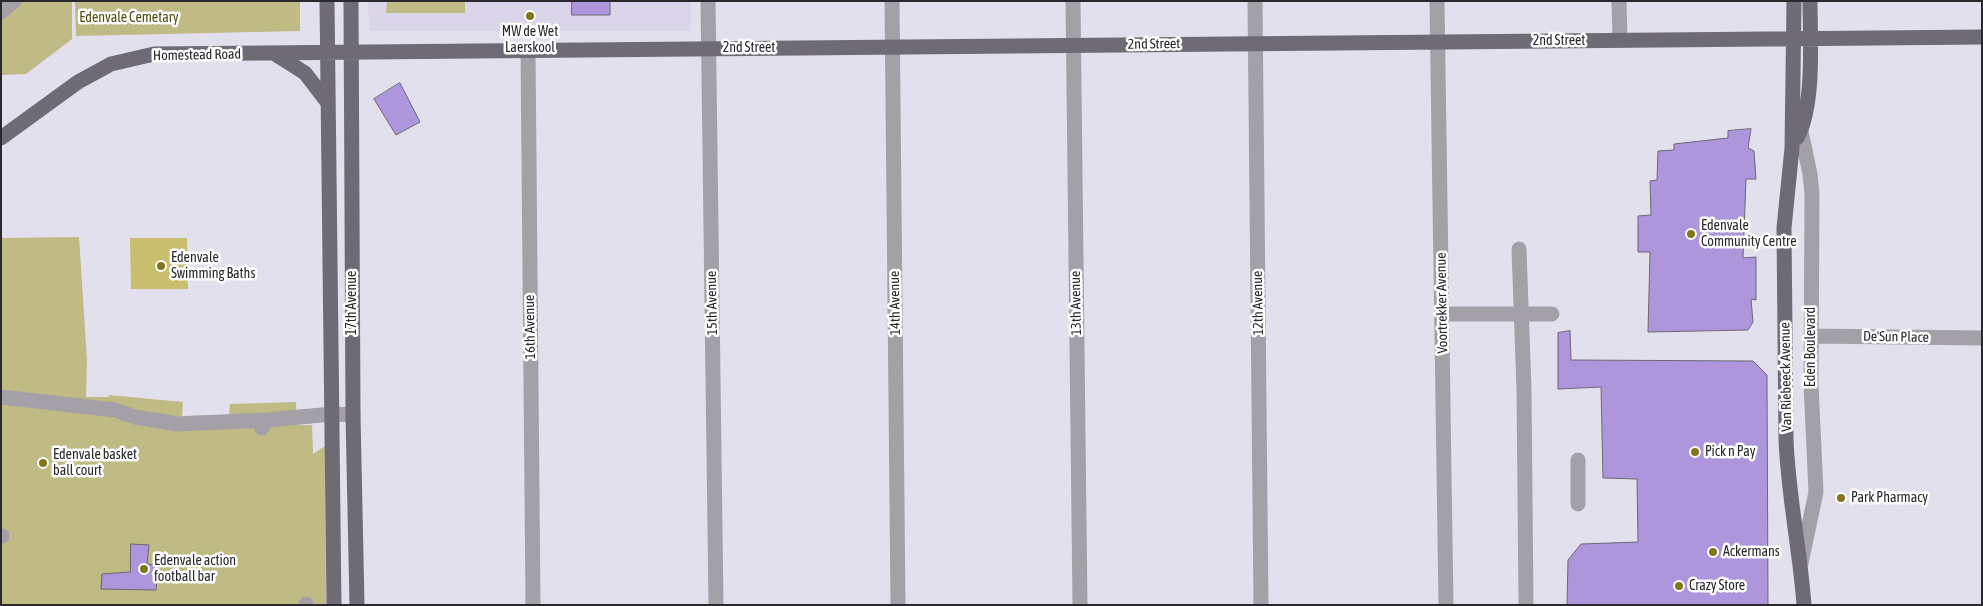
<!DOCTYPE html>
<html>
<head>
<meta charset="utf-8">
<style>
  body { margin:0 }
  #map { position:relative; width:1983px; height:606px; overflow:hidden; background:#e3e0ed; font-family:"Asap Condensed",sans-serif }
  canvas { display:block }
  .frame { position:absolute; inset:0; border:2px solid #29282c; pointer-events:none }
</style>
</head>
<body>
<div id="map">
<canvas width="1983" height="606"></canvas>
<div class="frame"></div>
</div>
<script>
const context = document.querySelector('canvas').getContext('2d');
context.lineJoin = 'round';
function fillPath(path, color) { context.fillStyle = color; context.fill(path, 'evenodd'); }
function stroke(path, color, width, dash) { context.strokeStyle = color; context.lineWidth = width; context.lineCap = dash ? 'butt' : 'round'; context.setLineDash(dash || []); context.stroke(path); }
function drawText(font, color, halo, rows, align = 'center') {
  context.font = font + ' "Asap Condensed",sans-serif'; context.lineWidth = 5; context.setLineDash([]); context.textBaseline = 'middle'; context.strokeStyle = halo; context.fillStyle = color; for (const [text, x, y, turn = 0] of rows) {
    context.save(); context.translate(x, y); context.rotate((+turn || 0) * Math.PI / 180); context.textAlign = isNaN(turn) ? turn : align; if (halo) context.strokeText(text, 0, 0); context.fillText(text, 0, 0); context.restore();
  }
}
const built = new Path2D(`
  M368 1H691V31H369Z`);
const green = new Path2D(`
  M1 1H72V39L26 74 1 75Z
  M75 1H300V31L76 36Z
  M387 1H465V13H386Z
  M79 237 87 360 86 397H109V395L183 402 182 416 229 415 230 404 296 402 297 425H312L313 454 325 446 326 605H1V238Z`);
const water = new Path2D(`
  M130 238H187L188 289H131Z`);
const building = new Path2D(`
  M572 1H610V15H572Z
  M400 83 420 122 396 135 374 99Z
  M1751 129 1748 148 1754 151 1756 179H1746L1743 258 1756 257V300L1751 299 1753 322 1748 330 1648 332 1650 252H1638V216L1651 215 1650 181 1657 180 1658 151 1674 150V144L1728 138V131Z
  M1570 331 1571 360 1753 361 1767 375 1768 605H1567L1568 560 1581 544 1638 542 1637 479 1603 478 1601 387 1558 389V333Z
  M131 544 149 545 147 564 158 565 156 590 101 589 102 574 130 572Z`);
const minor = new Path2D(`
  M708 1 716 605
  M892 1 898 605
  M1073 1 1080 605
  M1255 1 1261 605
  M1437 1 1446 605
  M1619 1 1620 40
  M1 12 14 1
  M528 50 533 605
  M1801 131 1810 174 1812 194 1811 384 1816 492 1801 563
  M1519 249 1524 389 1526 605
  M1443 314H1552
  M1811 336 1982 338
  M1 397 115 410 135 417 177 424 267 420
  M262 428 267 420 333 414 353 415
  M1578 460V504
  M1 536H2
  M306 604V605`);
const major = new Path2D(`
  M327 1 334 605
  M351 1 353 415 357 605
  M1794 1 1792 148 1784 228 1786 439C1788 495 1800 549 1804 605
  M275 54 305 73 328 103
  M1 138 78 82 111 64 154 54 1982 37
  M1797 138C1815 105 1810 38 1810 1`);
const markers = [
  [530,16,5,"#81761a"],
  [1691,234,5,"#81761a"],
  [161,266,5,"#81761a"],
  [1695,452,5,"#81761a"],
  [43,463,5,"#81761a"],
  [1841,498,5,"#81761a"],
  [1713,552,5,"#81761a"],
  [144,569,5,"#81761a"],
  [1679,586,5,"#81761a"]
];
const parkNames = [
  ["Edenvale Cemetary",129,18]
];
const poiNames = [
  ["MW de Wet",530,32,"center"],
  ["Laerskool",530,48,"center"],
  ["Edenvale",1701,226],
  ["Community Centre",1701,242],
  ["Edenvale",171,258],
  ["Swimming Baths",171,274],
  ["Pick n Pay",1705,452],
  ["Edenvale basket",53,455],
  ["ball court",53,471],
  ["Park Pharmacy",1851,498],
  ["Ackermans",1723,552],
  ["Edenvale action",154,561],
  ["football bar",154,577],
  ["Crazy Store",1689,586]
];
const streetNames = [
  ["2nd Street",1559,41],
  ["2nd Street",1154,44,-1],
  ["2nd Street",749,48],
  ["Homestead Road",197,55,-1],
  ["17th Avenue",352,303,-90],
  ["15th Avenue",712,303,-91],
  ["14th Avenue",895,303,-91],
  ["13th Avenue",1076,303,-91],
  ["12th Avenue",1258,303,-91],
  ["Voortrekker Avenue",1442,303,-91],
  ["16th Avenue",530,327,-91],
  ["De'Sun Place",1896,337,1],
  ["Eden Boulevard",1811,347,-90],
  ["Van Riebeeck Avenue",1786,377,-91]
];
fillPath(built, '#dbd5e9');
fillPath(green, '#c0ba85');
fillPath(water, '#c8be6e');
fillPath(building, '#ad96dc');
stroke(building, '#6b6874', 1);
stroke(minor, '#a3a1a7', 15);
stroke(major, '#6e6b75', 15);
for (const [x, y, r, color] of markers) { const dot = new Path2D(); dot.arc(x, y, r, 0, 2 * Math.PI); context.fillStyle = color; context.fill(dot); stroke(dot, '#fff', 2); }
drawText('14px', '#534c0d', '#fff', parkNames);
drawText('14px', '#29282c', '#fff', poiNames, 'left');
drawText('14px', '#29282c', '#fff', streetNames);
</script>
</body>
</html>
